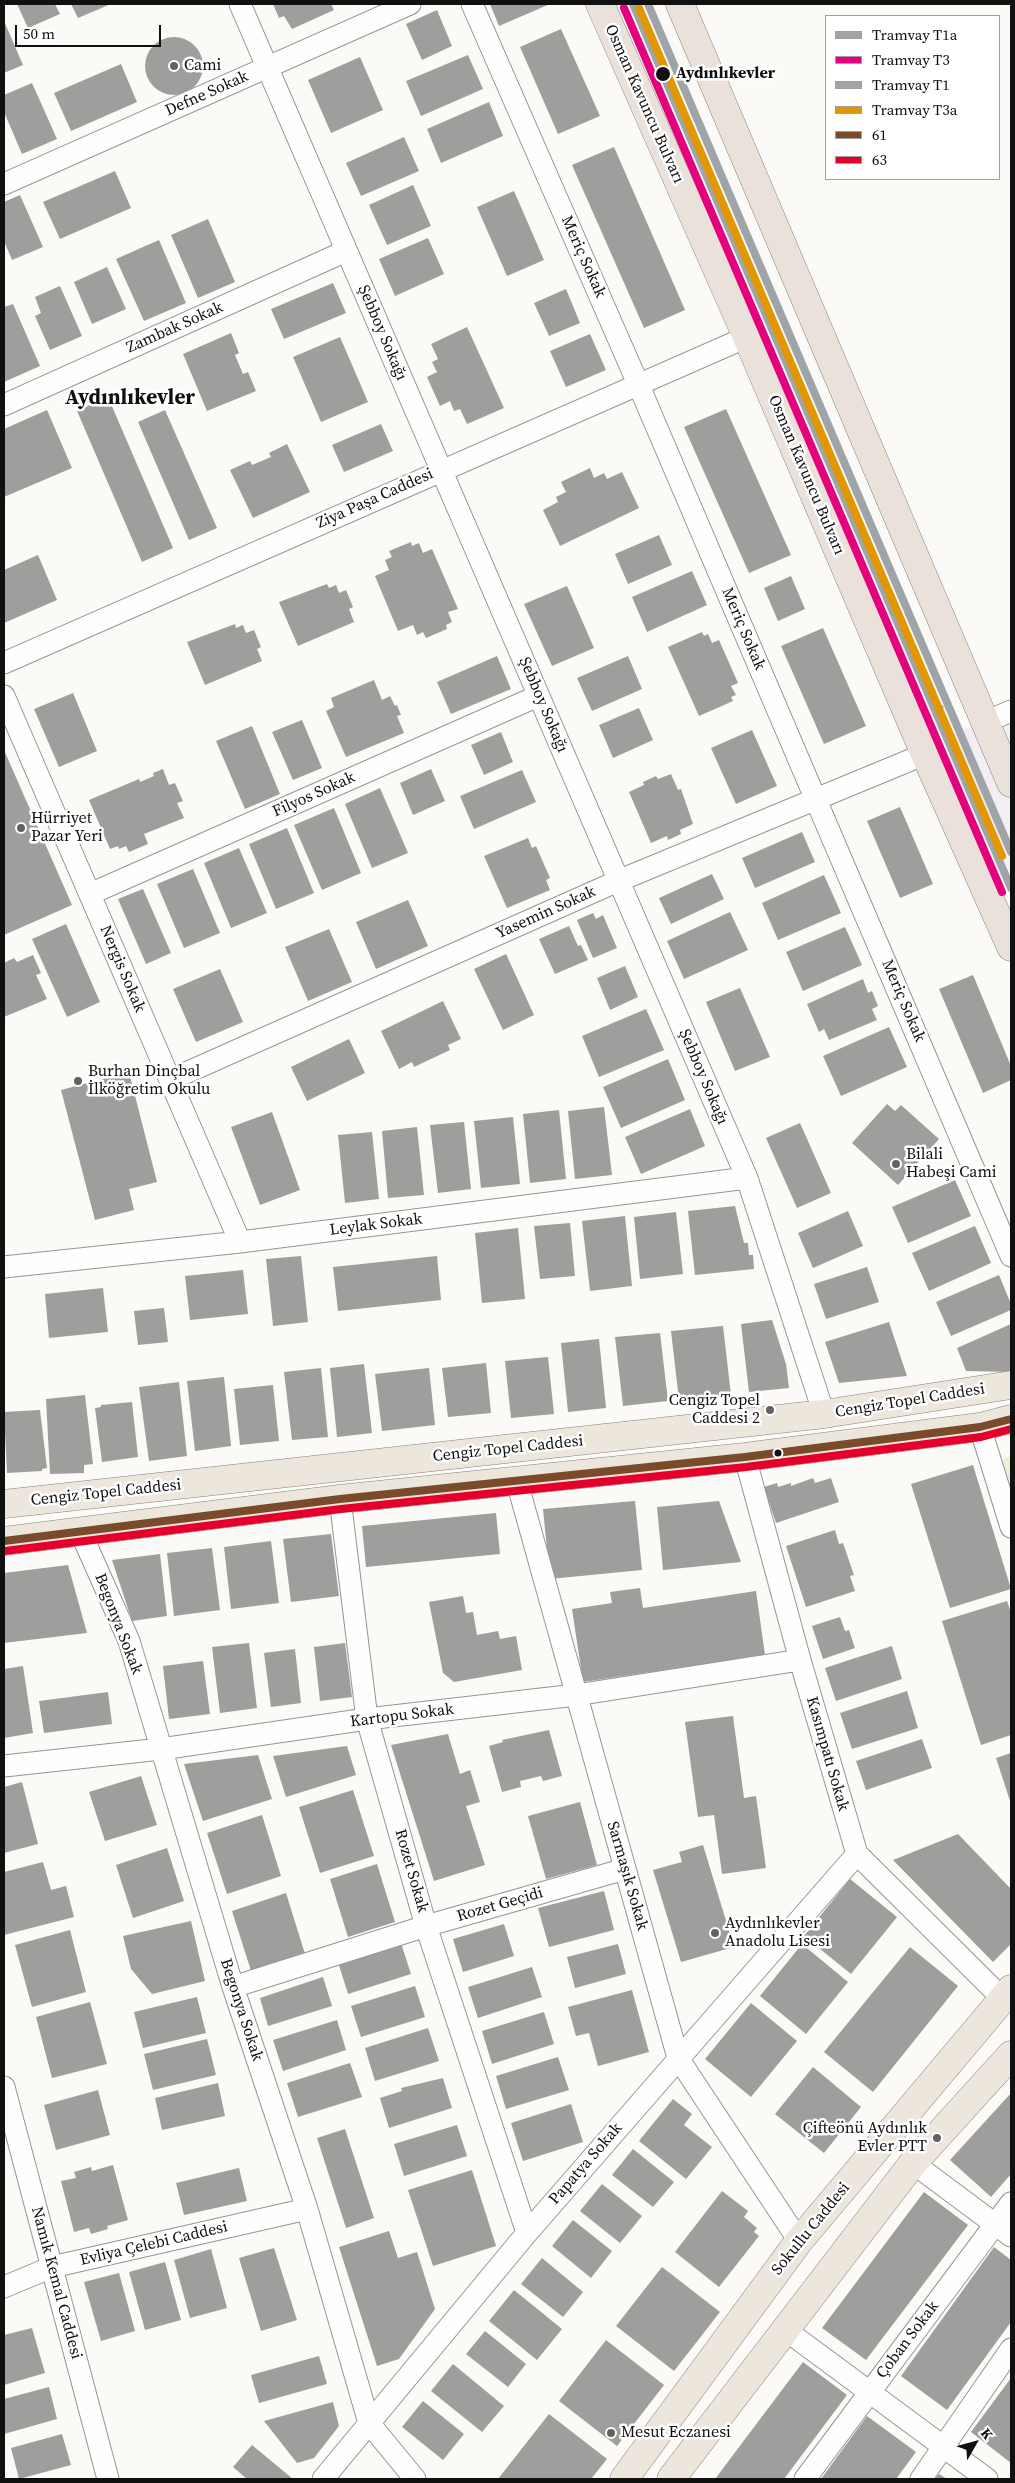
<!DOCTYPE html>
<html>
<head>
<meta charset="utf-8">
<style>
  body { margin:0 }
  #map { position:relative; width:1015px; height:2483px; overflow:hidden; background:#fcfaf7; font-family:"Source Serif 4",serif }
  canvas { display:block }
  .frame { position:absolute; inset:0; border:5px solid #101010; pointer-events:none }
  .legend { position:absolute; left:825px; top:15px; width:175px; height:165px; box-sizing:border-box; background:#fff; border:1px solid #9f9f9f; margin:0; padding:6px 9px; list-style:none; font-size:15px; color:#101010 }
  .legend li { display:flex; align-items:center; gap:10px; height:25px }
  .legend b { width:25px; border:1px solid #9f9f9f }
  .north { position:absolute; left:950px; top:2418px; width:50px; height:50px; -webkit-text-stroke:4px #fff; paint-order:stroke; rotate:52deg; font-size:14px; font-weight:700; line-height:20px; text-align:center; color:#101010 }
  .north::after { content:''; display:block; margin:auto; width:18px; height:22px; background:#101010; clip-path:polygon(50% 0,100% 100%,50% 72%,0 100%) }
  .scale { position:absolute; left:15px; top:25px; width:146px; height:22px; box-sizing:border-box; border:2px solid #101010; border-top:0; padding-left:6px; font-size:15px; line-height:18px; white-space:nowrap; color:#101010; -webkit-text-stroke:4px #fff; paint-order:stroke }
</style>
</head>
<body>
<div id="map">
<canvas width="1015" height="2483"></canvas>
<div class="frame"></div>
<ul class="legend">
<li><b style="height:6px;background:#9fa4a8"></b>Tramvay T1a</li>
<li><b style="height:6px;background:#e5007d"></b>Tramvay T3</li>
<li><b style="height:6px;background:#9fa4a8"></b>Tramvay T1</li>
<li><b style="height:6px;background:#e09702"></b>Tramvay T3a</li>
<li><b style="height:6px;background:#7a4b2a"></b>61</li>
<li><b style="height:6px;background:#e4002b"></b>63</li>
</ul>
<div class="north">K</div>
<div class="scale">50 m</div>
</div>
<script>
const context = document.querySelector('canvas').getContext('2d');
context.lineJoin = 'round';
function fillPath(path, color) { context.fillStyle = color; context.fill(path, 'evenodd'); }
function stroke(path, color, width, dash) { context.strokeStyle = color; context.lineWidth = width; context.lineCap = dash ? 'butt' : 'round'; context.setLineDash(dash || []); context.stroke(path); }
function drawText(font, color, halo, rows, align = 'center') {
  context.font = font + ' "Source Serif 4",serif'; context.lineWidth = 5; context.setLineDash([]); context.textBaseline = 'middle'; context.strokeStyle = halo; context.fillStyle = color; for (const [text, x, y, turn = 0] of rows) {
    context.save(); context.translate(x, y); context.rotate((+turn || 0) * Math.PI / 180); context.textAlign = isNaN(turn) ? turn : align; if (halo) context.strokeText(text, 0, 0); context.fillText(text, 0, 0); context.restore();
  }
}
const industrial = new Path2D(`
  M1011 710V875L951 735Z`);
const green = new Path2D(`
  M1011 1457V1504L1000 1469 1005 1458Z`);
const building = new Path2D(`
  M17 4H55L60 14 28 28Z
  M71 4H111L78 18Z
  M273 4H331L334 10 292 29 284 16 279 18Z
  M490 4H550L499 26Z
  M437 10 452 46 422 60 406 24Z
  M4 21 23 65 4 73Z
  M561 29 600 116 558 134 520 47Z
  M145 66a29 29 0 1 1 58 0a29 29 0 1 1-58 0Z
  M468 55 483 89 421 116 406 81Z
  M360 57 383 110 331 133 308 80Z
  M121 64 137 102 71 131 54 93Z
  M32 83 57 139 22 154 4 112V95Z
  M489 102 503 136 441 163 427 129Z
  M404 137 419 171 361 196 346 163Z
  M614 147 685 310 644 328 572 165Z
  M115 171 131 208 60 239 43 202Z
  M413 185 431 226 387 245 369 205Z
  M514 191 544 260 507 276 477 207Z
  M20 195 43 247 12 260 4 241V202Z
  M208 219 235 282 198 298 171 235Z
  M428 238 444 274 395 296 379 259Z
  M159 240 186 303 144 321 116 259Z
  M107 267 126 309 92 324 74 282Z
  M333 283 346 313 284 339 271 309Z
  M60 286 82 336 50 350 35 316 41 313 35 297Z
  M566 289 580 323 549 336 534 303Z
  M13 304 40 366 4 382V307Z
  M467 327 504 408 467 424 460 409 454 411 450 401 440 406 427 377 437 372 432 362 438 359 431 344Z
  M231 333 239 353 235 355 243 374 248 372 256 391 207 411 183 354Z
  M590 334 606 370 566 387 550 351Z
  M340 337 368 402 321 422 293 357Z
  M108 397 173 548 142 562 77 411Z
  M726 409 791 555 749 573 684 427Z
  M47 410 72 468 4 497V429Z
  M165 410 217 528 189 540 138 422Z
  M381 424 393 451 344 472 332 445Z
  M287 444 310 492 253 518 230 470 250 461 252 465 271 457 269 453Z
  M590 468 594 478 604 473 607 479 622 472 639 508 560 546 543 510 558 502 556 497 566 492 561 482Z
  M659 535 672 565 628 584 615 554Z
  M411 542 412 546 419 543 423 553 432 549 458 609 448 612 452 622 446 625 447 629 426 638 423 632 417 635 413 625 398 631 375 576 389 570 385 560 392 557 389 551Z
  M38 555 57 600 4 623V570Z
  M692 571 707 605 647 632 632 597Z
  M791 576 805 609 778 621 764 588Z
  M327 584 329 588 336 585 339 593 346 590 353 607 349 609 354 622 298 646 279 602Z
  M567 586 594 648 552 666 524 604Z
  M235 624 236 628 243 625 246 633 254 630 261 647 257 649 262 661 205 685 187 642Z
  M823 628 866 726 824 744 781 646Z
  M702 632 704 636 708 634 712 643 719 640 738 683 731 686 736 695 731 697 733 701 699 716 668 647Z
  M497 656 511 689 451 714 437 682Z
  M628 656 642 689 592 711 577 678Z
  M374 680 382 700 390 696 395 706 397 705 401 715 397 716 404 733 346 757 326 711 334 707 331 698Z
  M73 693 97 751 59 767 34 709Z
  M639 708 653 740 613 758 599 725Z
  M302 720 322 768 293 780 272 732Z
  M252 726 280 794 245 809 216 741Z
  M752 730 777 786 736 804 711 748Z
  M501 732 513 762 484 775 471 745Z
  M4 750 72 905 4 935Z
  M163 769 169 785 175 783 183 801 177 803 184 818 144 834 148 844 129 852 126 846 119 849 118 846 110 849 89 800 139 779 140 782 154 776 153 773Z
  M431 769 445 801 413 815 400 783Z
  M522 770 536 802 474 829 460 796Z
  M671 774 678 790 681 789 693 824 680 830 681 834 668 840 667 836 651 843 629 792 644 785 643 782 656 776 658 779Z
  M380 788 408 853 372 868 345 804Z
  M900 807 933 884 900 898 867 821Z
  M334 808 361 873 322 890 294 825Z
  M287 828 314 893 276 909 249 844Z
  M802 832 815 862 755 888 742 858Z
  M528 838 532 848 536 846 550 878 546 880 550 890 507 908 484 856Z
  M239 848 267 913 231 928 204 863Z
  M193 869 220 933 184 948 157 884Z
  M712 874 724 899 671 924 659 898Z
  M824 875 841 913 778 940 762 903Z
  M143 889 171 953 146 964 118 899Z
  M408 900 428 946 376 969 356 922Z
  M730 912 748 950 684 979 667 941Z
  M593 913 596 919 603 915 617 948 593 958 577 920Z
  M66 924 100 1002 67 1017 32 939Z
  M569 926 578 946 581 945 588 960 555 974 539 939Z
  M845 927 862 965 803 991 786 952Z
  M329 929 352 982 308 1001 285 947Z
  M506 954 534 1015 503 1030 474 969Z
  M33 955 41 973 36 975 47 999 4 1017V963L14 958 17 962Z
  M625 966 638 997 610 1010 597 978Z
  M220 969 243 1022 196 1042 173 989Z
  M973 975 1011 1066V1080L983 1093 939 989Z
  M863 979 868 993 872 991 878 1006 872 1009 877 1020 829 1040 824 1029 819 1032 807 1004Z
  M740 988 770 1057 735 1071 706 1002Z
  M443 1001 461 1039 448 1045 450 1050 414 1067 412 1062 399 1069 381 1031Z
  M646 1009 664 1050 599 1077 582 1036Z
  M889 1027 907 1067 841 1096 823 1056Z
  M349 1039 365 1073 307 1101 291 1067Z
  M668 1059 685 1100 621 1128 603 1087Z
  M129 1072 157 1182 129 1189 134 1210 95 1220 61 1090Z
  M887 1104 895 1111 901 1105 939 1139 898 1185 852 1143Z
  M604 1107 612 1175 575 1179 568 1111Z
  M690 1109 705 1146 641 1174 625 1137Z
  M559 1110 566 1179 530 1183 523 1114Z
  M272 1112 300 1190 260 1205 231 1127Z
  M513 1117 520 1184 481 1188 474 1121Z
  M464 1122 471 1189 438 1193 430 1125Z
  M800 1123 831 1193 797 1208 766 1138Z
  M417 1127 424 1195 388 1198 382 1131Z
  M372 1132 379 1199 345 1203 338 1135Z
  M955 1180 971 1216 908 1243 892 1207Z
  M735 1206 744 1243H748L749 1255H753L754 1269 695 1275 688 1211Z
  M848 1211 863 1246 813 1268 798 1233Z
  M676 1212 683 1274 640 1279 634 1217Z
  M625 1216 632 1286 590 1291 582 1221Z
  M570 1223 575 1276 540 1279 534 1226Z
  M975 1226 991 1263 929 1291 912 1253Z
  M518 1228 525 1299 482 1303 475 1233Z
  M301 1256 308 1322 273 1326 266 1259Z
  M437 1256 441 1300 338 1311 333 1267Z
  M867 1267 879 1302 826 1319 814 1284Z
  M243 1270 248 1314 190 1320 185 1276Z
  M999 1275 1011 1304V1310L951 1336 936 1302Z
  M103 1288 108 1332 49 1338 45 1294Z
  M164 1308 168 1342 138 1345 134 1311Z
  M772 1320 786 1364 789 1388 749 1392 741 1324Z
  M889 1322 907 1376 839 1383 825 1342Z
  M1011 1324V1372L966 1371 957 1348Z
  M723 1326 731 1395 679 1400 671 1331Z
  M660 1333 668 1401 623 1406 615 1337Z
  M599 1339 606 1408 568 1412 561 1343Z
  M548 1357 554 1414 511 1418 505 1361Z
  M486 1363 491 1413 448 1417 442 1368Z
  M364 1364 372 1433 337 1437 330 1368Z
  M321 1368 328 1437 292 1440 284 1372Z
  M429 1368 435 1425 382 1431 375 1374Z
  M224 1377 231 1446 195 1451 187 1381Z
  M179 1382 187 1456 149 1461 139 1387Z
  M273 1385 279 1441 240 1445 234 1389Z
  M85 1395 93 1464 84 1465V1473L50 1474 46 1399Z
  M132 1402 138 1457 102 1462 95 1408 101 1407V1405Z
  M40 1410 47 1468 42 1469V1471L7 1473 4 1412Z
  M973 1465 1011 1589 950 1608 911 1484Z
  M813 1478 815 1483 831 1478 839 1502 776 1523 764 1487 777 1483 778 1487 791 1483V1486Z
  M635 1501 642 1570 550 1579 543 1509Z
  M719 1501 741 1562 663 1570 657 1507Z
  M496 1513 500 1554 366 1567 362 1526Z
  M835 1530 839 1544 843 1543 854 1575 850 1576 855 1591 806 1607 786 1546Z
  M331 1534 339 1596 291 1602 283 1539Z
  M271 1541 279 1603 231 1609 224 1547Z
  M212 1548 220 1610 174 1616 167 1553Z
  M160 1554 167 1616 132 1621 112 1560Z
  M68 1565 87 1633 4 1643V1573Z
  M640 1588 643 1608 756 1591 765 1655 583 1682 572 1609 612 1603 610 1592Z
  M463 1596 466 1613 473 1612 477 1635 498 1631 500 1639 516 1636 522 1670 454 1682 443 1673 429 1602Z
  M1007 1601 1011 1613V1735L981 1745 942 1621Z
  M840 1617 845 1631 849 1630 855 1648 823 1659 812 1626Z
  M249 1643 257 1708 220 1713 212 1647Z
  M345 1643 352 1697 320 1701 314 1647Z
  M892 1646 902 1679 836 1701 825 1668Z
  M295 1649 301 1703 271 1707 264 1653Z
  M203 1661 210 1714 169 1719 163 1666Z
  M23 1666 33 1733 4 1738V1669Z
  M907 1691 918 1728 852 1749 840 1713Z
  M108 1692 112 1724 44 1733 39 1701Z
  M733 1716 744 1798 756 1796 766 1868 722 1874 714 1815 698 1817 685 1722Z
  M549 1730 562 1776 543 1781 541 1776 520 1781 521 1787 502 1792 489 1746 503 1742 502 1740Z
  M448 1734 460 1774 470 1770 480 1802 466 1806 485 1865 434 1881 391 1745Z
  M922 1739 932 1768 866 1790 856 1761Z
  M347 1746 356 1775 286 1797 273 1756Z
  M1011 1753V1804L996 1758Z
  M258 1755 272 1799 203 1821 184 1764Z
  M141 1776 157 1825 105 1841 89 1792Z
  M22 1782 38 1844 4 1853V1787Z
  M353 1790 374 1856 320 1873 299 1807Z
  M580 1802 597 1865 546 1879 528 1816Z
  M262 1815 281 1876 227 1894 207 1833Z
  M958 1834 1011 1889V1944L993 1962 893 1860Z
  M703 1845 734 1947 681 1962 653 1870 682 1862 679 1852Z
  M167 1848 184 1901 133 1918 116 1865Z
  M43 1862 51 1890 66 1886 74 1917 4 1935V1872Z
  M377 1864 395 1922 348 1937 330 1879Z
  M850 1879 897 1917 851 1974 804 1936Z
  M604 1891 614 1930 549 1947 538 1908Z
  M286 1893 305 1954 251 1971 232 1911Z
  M191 1921 205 1981 152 1994 131 1969 123 1936Z
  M504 1924 514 1956 463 1972 453 1939Z
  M70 1930 86 1992 32 2007 15 1945Z
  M401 1943 411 1974 348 1994 338 1962Z
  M618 1944 626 1974 575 1988 567 1957Z
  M802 1944 848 1982 806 2034 760 1996Z
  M910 1947 958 1986 873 2092 824 2052Z
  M532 1967 542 1997 478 2018 468 1987Z
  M323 1977 332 2006 268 2026 260 1998Z
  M415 1986 425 2017 361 2037 351 2006Z
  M632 1990 649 2052 598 2066 589 2033 576 2036 568 2007Z
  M197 1997 206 2033 143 2048 134 2012Z
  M90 2002 107 2064 52 2078 36 2017Z
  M751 2003 797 2041 751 2097 705 2059Z
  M544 2012 554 2044 492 2064 482 2031Z
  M337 2020 346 2050 283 2071 273 2040Z
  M428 2028 439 2061 375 2081 365 2048Z
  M207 2039 216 2075 153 2090 144 2054Z
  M558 2057 569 2090 506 2109 496 2076Z
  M350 2063 362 2097 298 2117 287 2083Z
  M813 2067 861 2107 824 2153 775 2114Z
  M443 2078 452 2108 389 2128 380 2098 402 2091 401 2088Z
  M218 2083 225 2116 162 2130 155 2098Z
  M98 2090 110 2135 56 2150 44 2105Z
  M1011 2093V2174L991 2197 950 2160Z
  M673 2099 692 2114 684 2125 712 2147 686 2179 639 2141Z
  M571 2104 583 2142 523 2161 511 2123Z
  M457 2125 467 2156 404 2176 394 2144Z
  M345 2129 374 2218 346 2228 317 2138Z
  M633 2149 674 2182 653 2207 612 2175Z
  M113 2165 128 2220 107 2226 108 2229 91 2234 89 2228 74 2232 61 2181 76 2178 74 2172 91 2167 92 2171Z
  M239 2168 247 2201 184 2215 176 2183Z
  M472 2170 496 2246 433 2266 408 2190Z
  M602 2184 642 2216 620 2243 580 2211Z
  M722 2191 748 2211 744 2217 757 2228 754 2232 759 2236 719 2287 675 2252Z
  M924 2192 968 2225 866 2360 822 2328Z
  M573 2220 612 2251 591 2278 552 2246Z
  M389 2231 398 2258 417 2252 435 2309 399 2359 377 2366 339 2247Z
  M994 2247 1011 2260V2322L947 2410 901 2376Z
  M274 2248 297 2320 261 2331 239 2258Z
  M211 2249 227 2308 190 2318 174 2260Z
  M542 2258 583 2292 563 2317 521 2284Z
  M165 2262 181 2320 145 2330 129 2272Z
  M662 2267 720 2312 674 2371 616 2326Z
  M119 2273 135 2331 101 2341 84 2282Z
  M514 2290 562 2329 537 2360 489 2321Z
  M32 2328 45 2373 4 2385V2335Z
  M485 2331 526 2364 508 2387 466 2354Z
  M606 2340 664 2385 617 2446 559 2401Z
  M319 2356 327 2384 259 2403 251 2375Z
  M803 2362 847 2395 784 2479H715Z
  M453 2364 504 2406 482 2432 431 2391Z
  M1011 2378V2463L971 2432Z
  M49 2387 57 2419 4 2434V2399Z
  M423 2401 464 2434 443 2460 402 2427Z
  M333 2402 339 2426 314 2458 297 2463 264 2421Z
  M549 2414 607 2459 591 2479H498Z
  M867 2416 916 2452 896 2479H821Z
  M62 2434 71 2465 19 2479 11 2448Z
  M252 2445 293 2479H247L233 2467Z
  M939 2474 947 2479H935Z`);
const path = new Path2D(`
  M932 711 952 703`);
const minor = new Path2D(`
  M240 4 747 1178 824 1414
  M472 4 639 386 1011 1256
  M4 184 410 4
  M4 405 346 251
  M4 663 747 337
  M4 696 240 1242
  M985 722 1011 711
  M90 894 538 696
  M170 1080 618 881 925 754
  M4 1267 240 1242 747 1178
  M980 1427 1011 1527
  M745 1457 800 1660 857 1854 1002 1998
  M517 1482 678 2058 799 2241
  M340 1499 367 1719 426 1926 527 2233
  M80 1531 129 1641 233 1987 307 2209 369 2423 415 2479
  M4 1766 161 1749 367 1719 576 1695 800 1660
  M233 1987 426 1926 625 1869
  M4 2087 108 2479
  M913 2163 1011 2236
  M4 2287 52 2267 307 2209
  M787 2331 987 2479
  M323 2479 527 2233 857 1854
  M805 2479 1011 2203
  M921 2479 1011 2349`);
const primary = new Path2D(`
  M4 1504 824 1414 1011 1385
  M4 1541 340 1499 745 1457 980 1427 1011 1419
  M624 2479 799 2241 1011 1989
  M671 2479 913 2163 1011 2055`);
const trunk = new Path2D(`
  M600 4 747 337 925 754 1011 947
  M680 4 1011 783`);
const bus1 = new Path2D(`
  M4 1541 340 1499 745 1457 980 1427 1011 1419`);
const bus2 = new Path2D(`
  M5 1551 341 1509 746 1467 981 1437 1011 1429`);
const tram1 = new Path2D(`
  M633 4 1011 888`);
const tram2 = new Path2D(`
  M624 8 1002 892`);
const tram3 = new Path2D(`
  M648 4 1011 852`);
const tram4 = new Path2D(`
  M639 8 1002 856`);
const markers = [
  [174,66,5,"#636261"],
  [663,74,8,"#101010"],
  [21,828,5,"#636261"],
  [78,1081,5,"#636261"],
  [896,1164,5,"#636261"],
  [770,1410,5,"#636261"],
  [778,1453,4.5,"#101010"],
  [715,1933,5,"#636261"],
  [937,2138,5,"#636261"],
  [611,2433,5,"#636261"]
];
const poiNames = [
  ["Cami",184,66],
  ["Hürriyet",31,819],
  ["Pazar Yeri",31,837],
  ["Burhan Dinçbal",88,1072],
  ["İlköğretim Okulu",88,1090],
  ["Bilali",906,1155],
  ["Habeşi Cami",906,1173],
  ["Cengiz Topel",760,1401,"right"],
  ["Caddesi 2",760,1419,"right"],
  ["Aydınlıkevler",725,1924],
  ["Anadolu Lisesi",725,1942],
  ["Çifteönü Aydınlık",927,2129,"right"],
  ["Evler PTT",927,2147,"right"],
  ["Mesut Eczanesi",621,2433]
];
const stopNames = [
  ["Aydınlıkevler",676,74]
];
const streetNames = [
  ["Defne Sokak",207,94,-24],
  ["Osman Kavuncu Bulvarı",644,104,66],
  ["Meriç Sokak",583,257,66],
  ["Zambak Sokak",175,328,-24],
  ["Şebboy Sokağı",382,333,67],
  ["Osman Kavuncu Bulvarı",806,475,67],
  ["Ziya Paşa Caddesi",375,499,-24],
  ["Meriç Sokak",743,629,67],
  ["Şebboy Sokağı",543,705,67],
  ["Filyos Sokak",314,795,-24],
  ["Yasemin Sokak",546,913,-24],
  ["Nergis Sokak",122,969,67],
  ["Meriç Sokak",903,1001,67],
  ["Şebboy Sokağı",703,1077,67],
  ["Leylak Sokak",376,1225,-7],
  ["Cengiz Topel Caddesi",910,1401,-9],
  ["Cengiz Topel Caddesi",508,1449,-6],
  ["Cengiz Topel Caddesi",106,1493,-6],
  ["Begonya Sokak",118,1624,69],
  ["Kartopu Sokak",402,1716,-7],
  ["Kasımpatı Sokak",827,1754,74],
  ["Rozet Sokak",411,1871,74],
  ["Sarmaşık Sokak",627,1876,74],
  ["Rozet Geçidi",500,1905,-16],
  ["Begonya Sokak",241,2010,72],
  ["Papatya Sokak",586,2164,-49],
  ["Sokullu Caddesi",811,2229,-51],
  ["Evliya Çelebi Caddesi",154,2244,-13],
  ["Namık Kemal Caddesi",56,2283,75],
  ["Çoban Sokak",908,2340,-53]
];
const districtNames = [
  ["Aydınlıkevler",130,399]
];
fillPath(industrial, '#f3eef2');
fillPath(green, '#e9f1d8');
fillPath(building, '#a09e9c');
stroke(minor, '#969594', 23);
stroke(primary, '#848381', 29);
stroke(trunk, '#848381', 29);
stroke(path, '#b9b9b8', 3, [5, 2.5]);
stroke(minor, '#fffefe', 21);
stroke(primary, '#ece6dc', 28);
stroke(trunk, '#eae2da', 28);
stroke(bus1, '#7a4b2a', 8);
stroke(bus2, '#e4002b', 8);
stroke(tram1, '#9fa4a8', 8);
stroke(tram2, '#e5007d', 8);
stroke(tram3, '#9fa4a8', 8);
stroke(tram4, '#e09702', 8);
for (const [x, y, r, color] of markers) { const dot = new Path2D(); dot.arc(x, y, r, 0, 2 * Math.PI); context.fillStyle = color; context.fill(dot); stroke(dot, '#fff', 2); }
drawText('16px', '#101010', '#fff', poiNames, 'left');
drawText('bold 16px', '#101010', '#fff', stopNames, 'left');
drawText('16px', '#101010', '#fff', streetNames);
drawText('bold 21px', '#101010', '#fff', districtNames);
</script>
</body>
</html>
